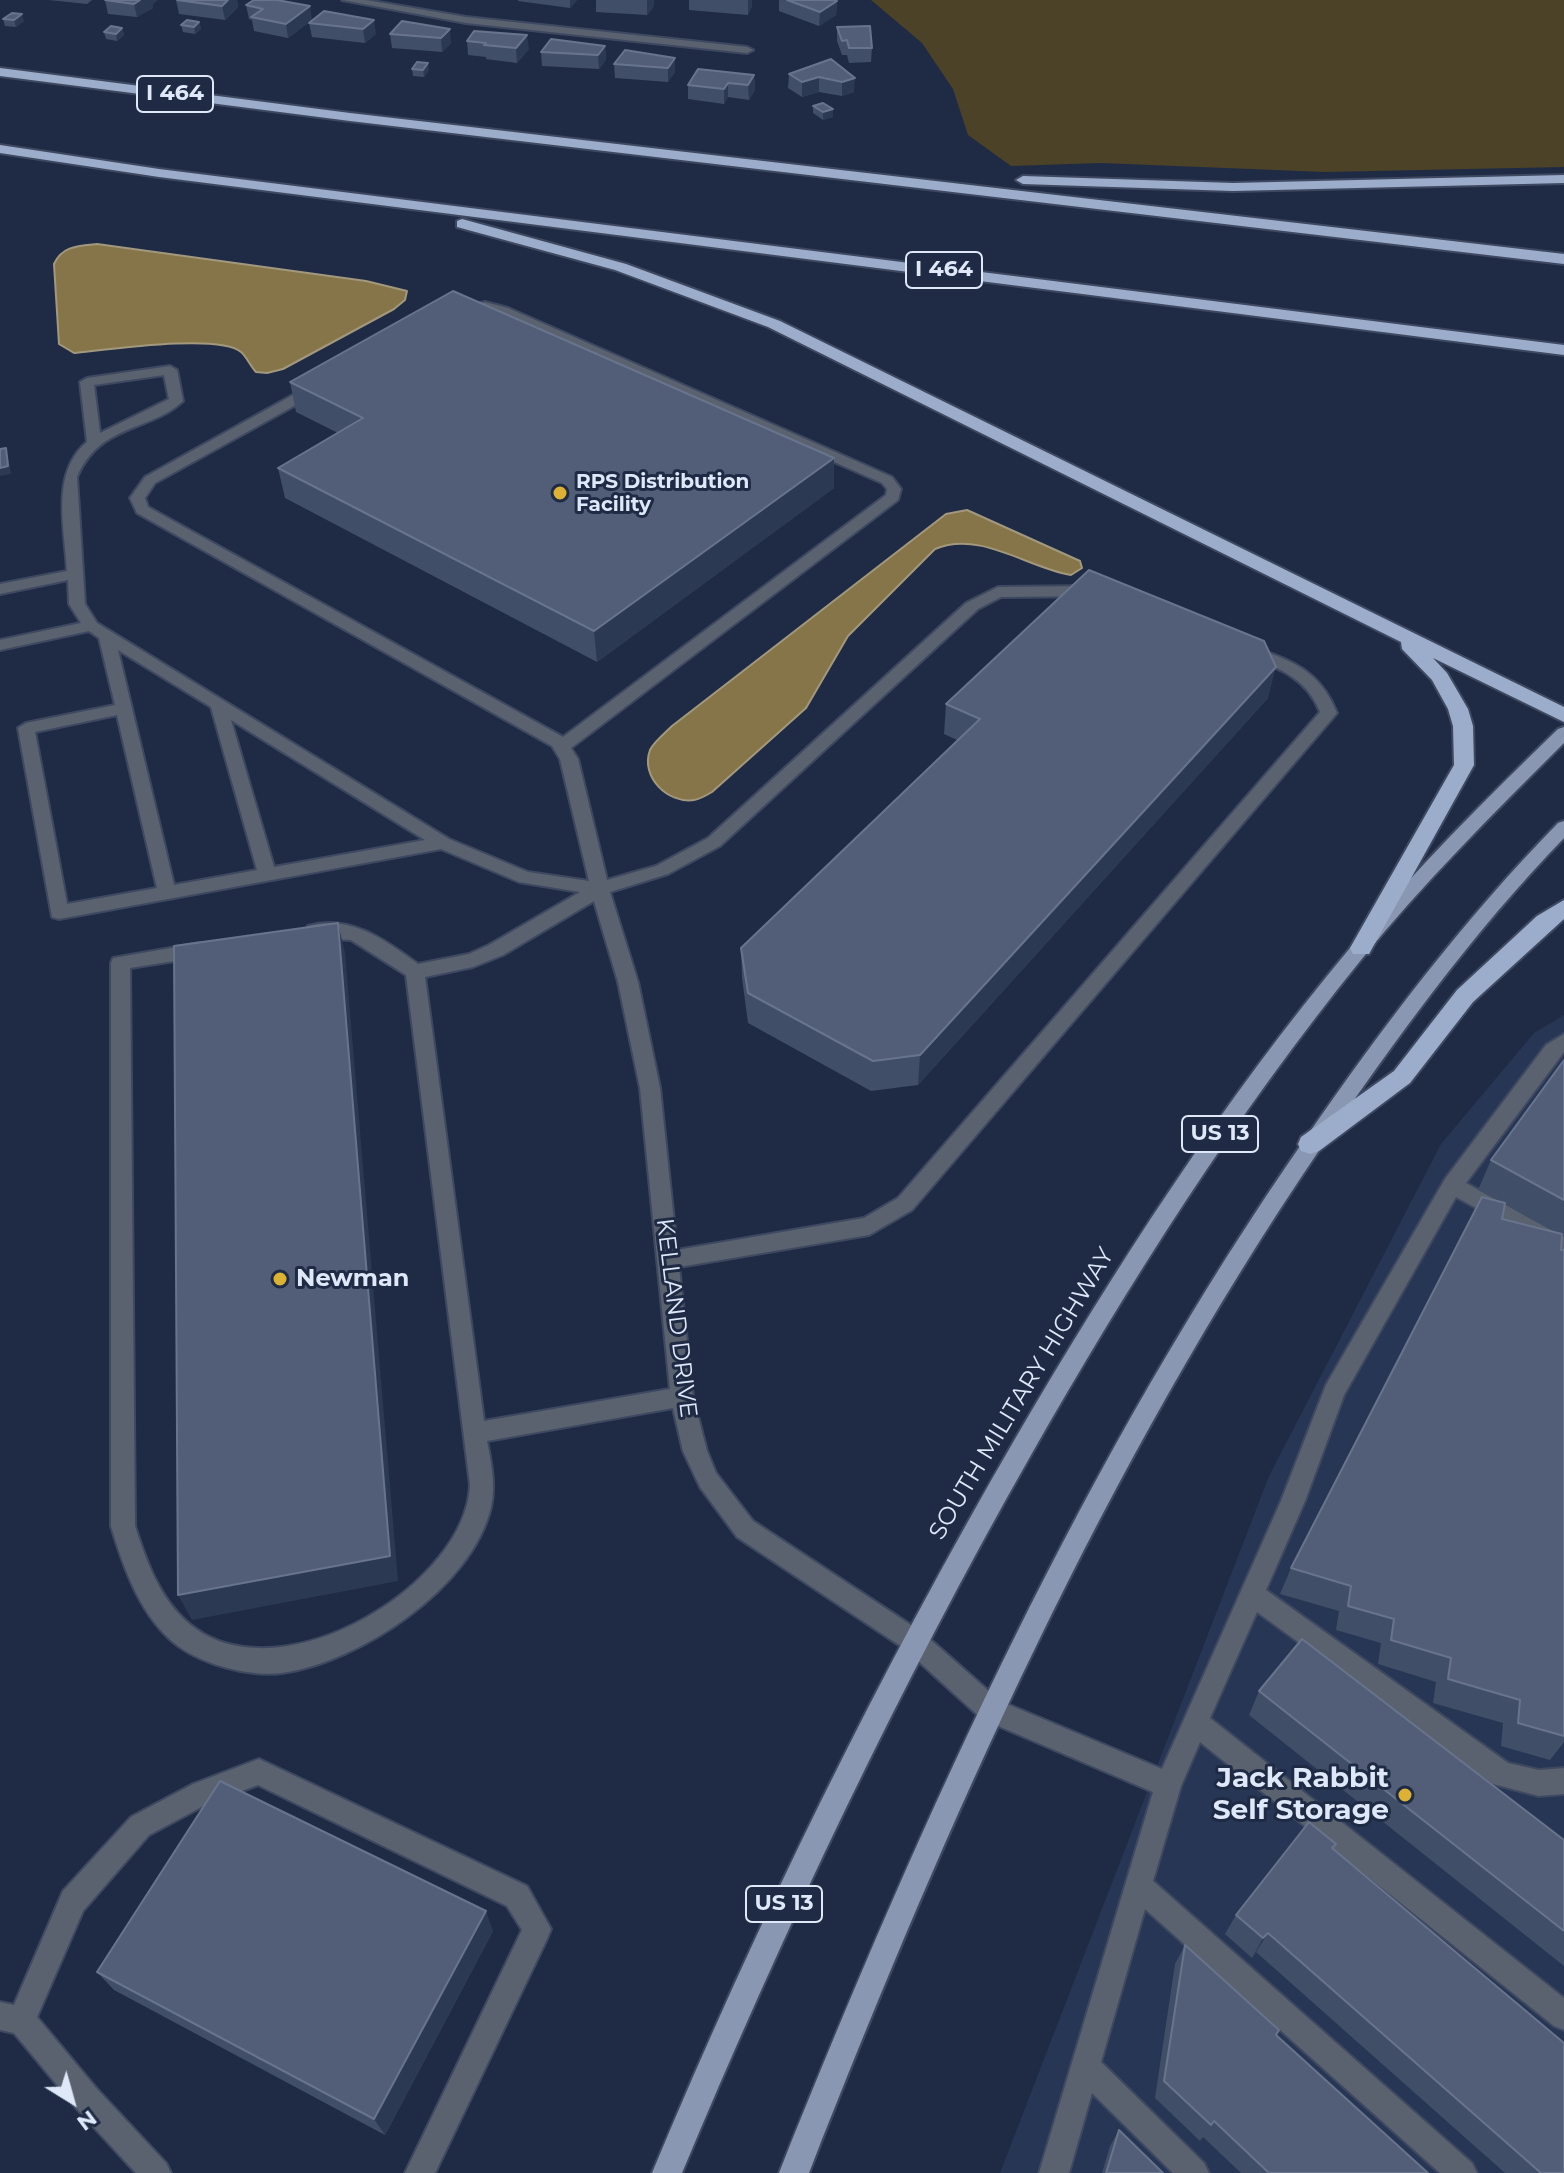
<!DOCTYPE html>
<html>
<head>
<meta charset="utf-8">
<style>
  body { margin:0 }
  #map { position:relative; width:1564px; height:2173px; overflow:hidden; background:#1f2b44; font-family:Montserrat,sans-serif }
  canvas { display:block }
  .north { position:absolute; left:32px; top:2061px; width:80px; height:80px; -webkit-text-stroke:6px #1f2b44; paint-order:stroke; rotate:143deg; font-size:22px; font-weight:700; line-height:32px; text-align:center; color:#dfe8f9 }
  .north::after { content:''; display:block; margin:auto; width:28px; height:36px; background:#dfe8f9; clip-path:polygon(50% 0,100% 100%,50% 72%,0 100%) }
</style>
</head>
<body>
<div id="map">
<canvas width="1564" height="2173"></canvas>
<div class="north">N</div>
</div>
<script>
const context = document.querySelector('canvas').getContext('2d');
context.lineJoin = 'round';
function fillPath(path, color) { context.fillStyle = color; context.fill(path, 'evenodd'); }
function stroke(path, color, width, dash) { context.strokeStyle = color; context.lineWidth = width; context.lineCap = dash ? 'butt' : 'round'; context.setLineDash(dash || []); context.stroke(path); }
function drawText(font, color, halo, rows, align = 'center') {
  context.font = font + ' Montserrat,sans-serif'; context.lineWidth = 6; context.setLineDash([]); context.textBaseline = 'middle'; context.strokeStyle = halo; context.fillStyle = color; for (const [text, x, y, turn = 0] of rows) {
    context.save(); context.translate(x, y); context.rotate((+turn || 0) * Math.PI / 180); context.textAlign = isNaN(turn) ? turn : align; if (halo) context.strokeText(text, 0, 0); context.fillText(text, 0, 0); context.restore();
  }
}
const built = new Path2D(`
  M1564 1015V2173H1000L1269 1476 1441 1144 1534 1033Z`);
const green = new Path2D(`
  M871 0H1564V167L1325 172 1101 163 1011 166 968 135 953 89 922 43Z`);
const water = new Path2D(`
  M97 244 366 281 407 291 405 300 394 309 283 369 267 373 256 372C250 366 247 357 241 352 219 333 105 350 74 353L59 344 54 264C62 246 78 246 97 244Z
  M967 510 1080 561 1082 568 1071 575C1028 568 980 530 935 549L848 636 806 708 712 792C707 795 700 799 694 800 668 804 640 777 650 750 654 742 665 733 672 726L946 514Z`);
const minor = new Path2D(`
  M342 0H366L466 17 747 47 753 50 747 53 466 23Z
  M485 302 508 308 892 477 901 489 898 500 571 748 578 759 607 880 656 866 708 838 966 603 998 587 1094 586 1102 591 1094 596 1001 597 978 609 720 846 668 874 610 892 638 982 660 1088 677 1250 864 1218 898 1198 1320 712C1306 676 1276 667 1241 654V646C1252 644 1262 650 1272 654 1305 666 1324 681 1337 713L912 1210 869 1235 679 1267 693 1397 707 1451 716 1473 753 1521 923 1633 1000 1701 1162 1769 1281 1501 1326 1385 1445 1179 1546 1045 1564 1034V1052L1466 1183 1564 1237V1256L1456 1197 1344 1395 1305 1501 1266 1590 1508 1763 1539 1770 1564 1768V1794L1539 1796 1493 1784 1257 1612 1210 1718 1564 1998V2030L1554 2026 1200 1742 1181 1786 1153 1881 1472 2163 1477 2173H1440L1145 1909 1101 2062 1204 2163 1209 2173H1173L1092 2093 1069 2173H1039L1153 1792 982 1719 905 1649 737 1537 700 1487 683 1451 673 1408 487 1441C491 1462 496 1485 491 1507 472 1588 360 1662 282 1673 250 1677 204 1665 178 1646 141 1618 124 1569 111 1526V963L113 958 200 943 209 950 200 957 130 968 135 1526C147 1564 162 1605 196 1629 286 1693 466 1584 470 1485L406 975 351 940 315 938 306 931 308 926C351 914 386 941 418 964L469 954 489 945 580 892 519 882 441 849 59 919 52 917 18 728 26 723 115 705 99 638 89 631 0 650V640L81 623 69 604 68 580 0 594V584L67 571C65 528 50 473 87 442L80 382 87 378 170 366 177 370 183 401C150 432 100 423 77 477L85 604 97 623 449 839 528 872 589 881 560 759 552 746 137 513 130 498 145 477 311 385H321V391L155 483 145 498 148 507 563 737 886 495 887 489 882 483 498 314C487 311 469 315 460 308ZM164 375 169 399 100 433 94 385ZM118 650 211 707 257 870 174 885ZM117 715 157 888 67 904 35 732ZM231 720 425 840 274 867ZM594 901 618 982 640 1088 670 1389 484 1421 425 977 473 967 503 955Z
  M259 1759 527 1886 551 1929 547 1939 435 2173H405L522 1930 507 1906 258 1785 209 1803 149 1835 83 1911 37 2017 97 2089 166 2163 171 2173H136L77 2109 14 2033 0 2030V2002L14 2005 63 1891 131 1817 193 1784Z`);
const major = new Path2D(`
  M1564 727V743C1494 813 1423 883 1361 960 1236 1114 1129 1283 1031 1455 899 1687 785 1927 682 2173H652C757 1921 878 1675 1015 1439 1115 1268 1223 1100 1350 948 1414 870 1486 799 1558 729Z
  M1564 821V838C1472 933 1395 1040 1320 1149 1104 1467 949 1816 809 2173H779C924 1811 1084 1457 1307 1136 1383 1026 1464 919 1558 823Z`);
const highway = new Path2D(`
  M0 68 350 113 1564 254V264L350 121 0 76Z
  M0 145 159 169 1564 345V355L159 177 0 153Z
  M1564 175V183L1233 191 1023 184 1016 180 1023 176 1233 183Z
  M462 219 626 264 780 321 1564 707V722L1433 658 1447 673 1468 709 1473 726 1474 765 1369 954H1353L1350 948 1454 765 1453 726 1448 709 1432 680 1402 649 1401 642 768 327 615 270 457 227V221Z
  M1564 900V919L1473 1002 1410 1083 1319 1151 1310 1154 1301 1151 1298 1144 1301 1137 1394 1071 1457 990 1537 916Z`);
const wall = new Path2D(`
  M49 0H92L87 4Z
  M105 0H157L153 4V8L137 17 108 14Z
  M176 0H237L238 7 225 20 179 14Z
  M518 0H577L570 8 518 1Z
  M596 0H654V6L647 15 596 12Z
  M689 0H752V6L748 15 689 10Z
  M779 0 837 1 836 15 819 26 779 11Z
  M246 5 312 20 288 38 254 31 252 20 249 19Z
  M324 11 376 34 365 43 312 37 309 23Z
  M3 19 24 21 16 27 5 26Z
  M402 21 451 43 442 52 392 48 390 34Z
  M199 22 201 29 195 34 183 32 181 25Z
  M837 27 872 48 871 62 849 63 847 55H842L837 41Z
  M122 28 124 35 117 41 106 39 104 32Z
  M467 41 529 49 517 63 486 59V57L468 55Z
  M605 46 606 60 599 69 542 66 541 52Z
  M675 58V72L668 82 615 78 614 64Z
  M831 59 854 92 842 96 819 92 802 97 788 88 789 74Z
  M412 69 429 70 424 77 413 76Z
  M754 75 755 90 749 100 728 97 724 104 688 99V85Z
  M813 106 833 117 823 120 813 113Z
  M290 382 834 458V488L597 662 285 498 278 468 338 433 296 412Z
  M1268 698 918 1085 871 1091 748 1023 742 978 741 948 957 740 944 734 946 704Z
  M1564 1060V1237L1562 1236 1561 1250H1564V1742L1550 1760 1501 1746 1503 1723 1433 1703 1436 1682 1378 1664 1381 1643 1336 1630 1339 1611 1280 1594 1291 1568 1499 1201 1478 1190 1491 1160ZM1504 1204 1538 1223 1556 1232 1502 1219Z
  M1259 1691 1564 1840V1966L1249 1715Z
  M1333 1849 1564 2173H1505L1256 1952 1252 1958 1225 1934 1236 1915Z
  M493 1931 385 2135 114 1990 97 1972Z
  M1185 1945 1276 2035 1428 2173H1241L1203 2137 1200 2141 1155 2098 1175 1964Z
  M1119 2130 1163 2173H1102L1110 2146Z`);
const shadedWall = new Path2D(`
  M140 0H157L153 4V8L137 17 134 4Z
  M228 0H237L238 7 225 20 222 6Z
  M570 0H577L570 8Z
  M647 0H654V6L647 15Z
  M748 0H752V6L748 15Z
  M837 1 836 15 819 26 820 12Z
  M310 6 312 20 288 38 286 24Z
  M22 14 24 21 16 27 14 20Z
  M374 20 376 34 365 43 363 29Z
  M199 22 201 29 195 34 194 27Z
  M122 28 124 35 117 41 116 34Z
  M450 29 451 43 442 52 441 38Z
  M527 35 529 49 517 63 516 48Z
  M605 46 606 60 599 69 598 55Z
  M675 58V72L668 82V68Z
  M428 63 429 70 424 77 423 70Z
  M754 75 755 90 749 100 748 85Z
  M819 77V92L802 97V82Z
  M855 78 854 92 842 96V82Z
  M728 83V97L724 104V89Z
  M833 109V117L823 120V112Z
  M6 448 8 456 11 474 0 476V468Z
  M834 458V488L597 662 594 631Z
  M1276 667 1268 698 918 1085 920 1055Z
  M338 923 345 953 398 1581 192 1620 178 1595Z
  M486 1911 493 1931 385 2135 374 2119Z
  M1268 1933 1256 1952 1252 1958 1263 1938Z`);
const building = new Path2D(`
  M105 0H140L134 4Z
  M177 0H228L222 6Z
  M254 0H277L310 6 286 24 251 17 263 9 246 5Z
  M787 0H833L837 1 820 12Z
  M324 11 374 20 363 29 309 23Z
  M12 13 22 14 14 20 3 19Z
  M187 20 199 22 194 27 181 25Z
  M402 21 450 29 441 38 390 34Z
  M111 26 122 28 116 34 104 32Z
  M870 26 872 48H849L847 40 842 41 837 27Z
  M474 31 527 35 516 48 484 45 486 43 467 41Z
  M551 39 605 46 598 55 541 52Z
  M625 50 675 58 668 68 614 64Z
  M831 59 855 78 842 82 819 77 802 82 789 74Z
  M417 62 428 63 423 70 412 69Z
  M698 69 754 75 748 85 728 83 724 89 688 85Z
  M823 103 833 109 823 112 813 106Z
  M453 291 834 458 594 631 278 468 363 418 290 382Z
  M6 448 8 466 0 468V449Z
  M1089 570 1264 641 1276 667 920 1055 873 1061 748 993 741 948 980 719 946 704Z
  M338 923 390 1556 178 1595 174 946Z
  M1564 1060V1200L1491 1160Z
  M1482 1197 1505 1203 1502 1219 1562 1234 1561 1250H1564V1736L1518 1723 1520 1700 1448 1679 1451 1658 1391 1640 1394 1619 1348 1606 1351 1586 1291 1568Z
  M1302 1639 1564 1840V1931L1259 1691Z
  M220 1781 486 1911 374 2119 97 1972Z
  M1309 1822 1336 1844 1332 1848 1564 2043V2173H1541L1268 1933 1263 1938 1236 1915Z
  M1185 1945 1279 2030 1276 2035 1428 2173H1269L1214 2121 1211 2125 1164 2081Z
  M1119 2130 1163 2173H1106Z`);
const markers = [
  [560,493,8,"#dbb233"],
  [280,1279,8,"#dbb233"],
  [1405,1795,8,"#dbb233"]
];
const farPoinames = [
  ["RPS Distribution",576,482],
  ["Facility",576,505]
];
const shields = [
  [175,94,76],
  [944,270,76],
  [1220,1134,76],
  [784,1904,76]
];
const shieldNames = [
  ["I 464",175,94],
  ["I 464",944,270],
  ["US 13",1220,1134],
  ["US 13",784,1904]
];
const poiNames = [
  ["Newman",296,1279]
];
const streetNames = [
  ["KELLAND DRIVE",676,1318,83],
  ["SOUTH MILITARY HIGHWAY",1022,1394,-59]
];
const nearPoinames = [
  ["Jack Rabbit",1389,1779],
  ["Self Storage",1389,1811]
];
fillPath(built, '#273654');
fillPath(green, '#4c4228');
fillPath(water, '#867548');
stroke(water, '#a1987d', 2);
stroke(minor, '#3e4961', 4);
stroke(major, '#3e4961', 4);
stroke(highway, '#3e4961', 4);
fillPath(minor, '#5b626f');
fillPath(major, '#8a97b2');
fillPath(highway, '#9cadcc');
fillPath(wall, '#414e68');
fillPath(shadedWall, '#2c3953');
fillPath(building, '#525e78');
stroke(building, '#68748c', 2);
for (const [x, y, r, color] of markers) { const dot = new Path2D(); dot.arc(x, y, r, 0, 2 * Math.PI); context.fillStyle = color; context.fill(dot); stroke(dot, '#1f2b44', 3); }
drawText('bold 20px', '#dfe8f9', '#1f2b44', farPoinames, 'left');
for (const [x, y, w] of shields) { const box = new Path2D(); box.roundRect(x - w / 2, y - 18, w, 36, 6); context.fillStyle = '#1f2b44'; context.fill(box); stroke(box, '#dfe8f9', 2); }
drawText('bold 22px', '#dfe8f9', null, shieldNames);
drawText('bold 24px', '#dfe8f9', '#1f2b44', poiNames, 'left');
drawText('24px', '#dfe8f9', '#1f2b44', streetNames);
drawText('bold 28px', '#dfe8f9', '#1f2b44', nearPoinames, 'right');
</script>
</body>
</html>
